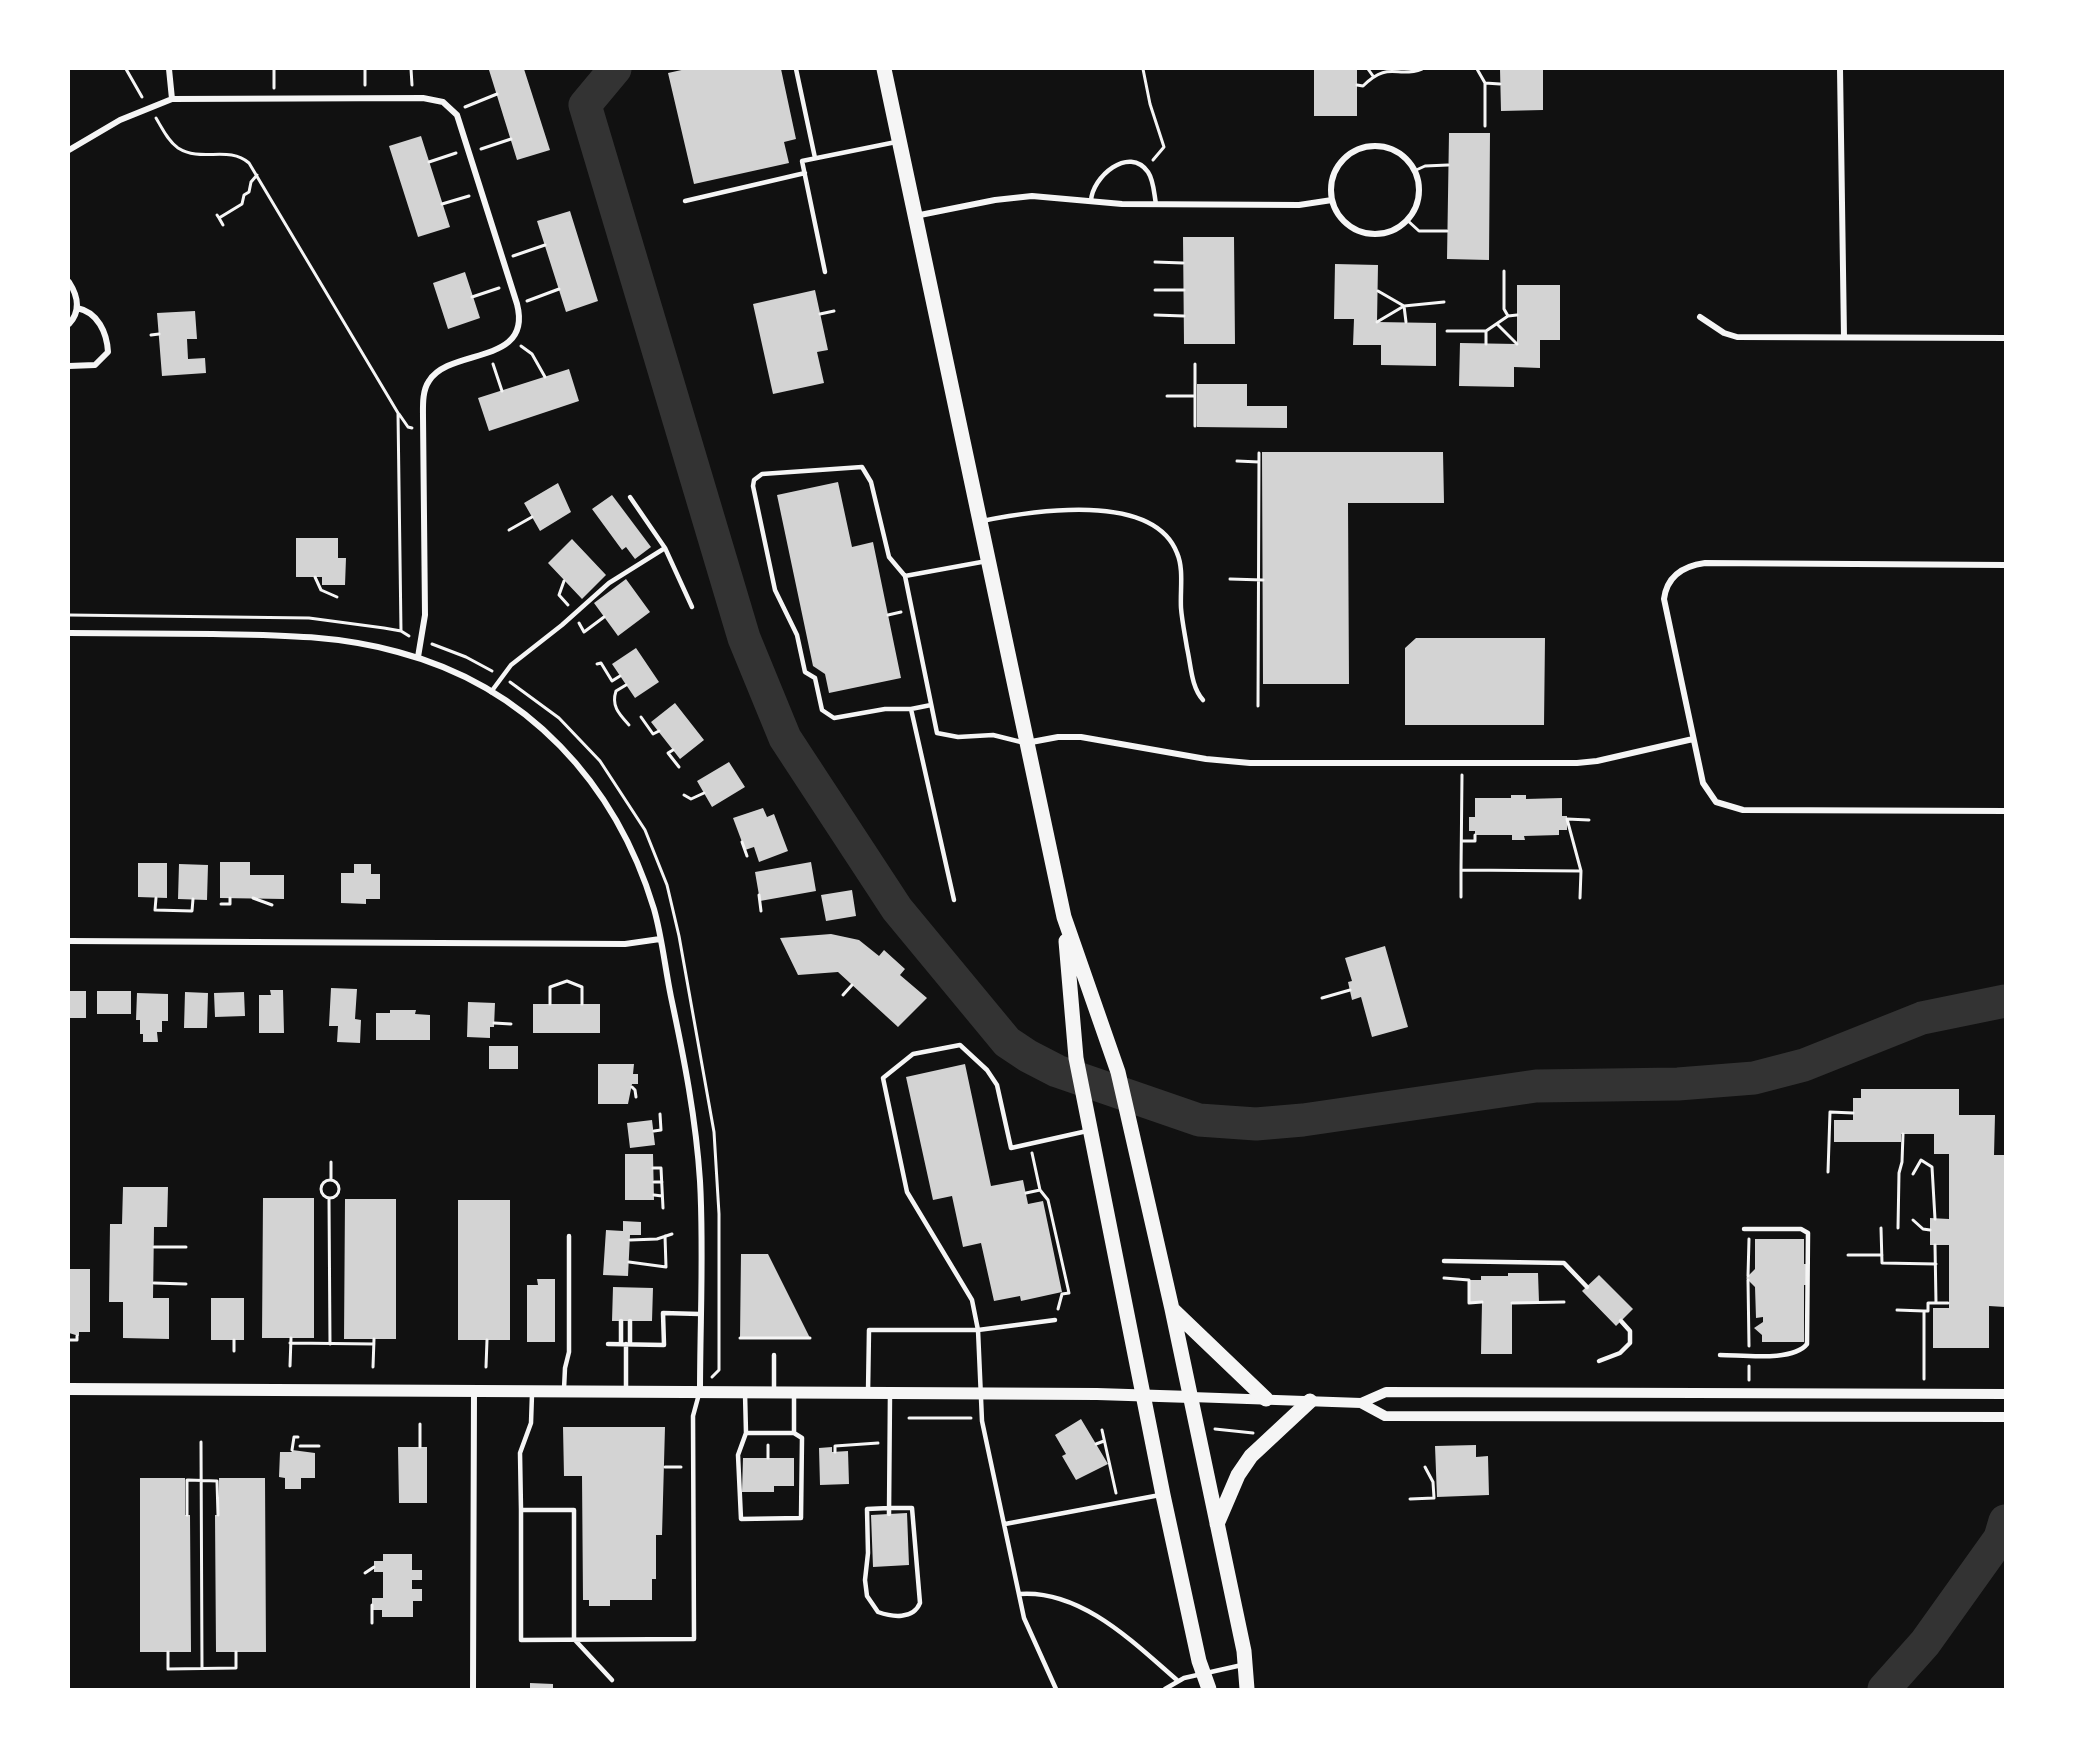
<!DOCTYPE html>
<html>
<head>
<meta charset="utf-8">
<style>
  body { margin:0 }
  #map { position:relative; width:2074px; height:1758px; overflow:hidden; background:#111; font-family:"Golos Text",sans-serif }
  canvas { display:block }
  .frame { position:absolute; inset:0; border:70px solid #fff; pointer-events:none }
</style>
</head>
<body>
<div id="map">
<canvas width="2074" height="1758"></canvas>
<div class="frame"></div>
</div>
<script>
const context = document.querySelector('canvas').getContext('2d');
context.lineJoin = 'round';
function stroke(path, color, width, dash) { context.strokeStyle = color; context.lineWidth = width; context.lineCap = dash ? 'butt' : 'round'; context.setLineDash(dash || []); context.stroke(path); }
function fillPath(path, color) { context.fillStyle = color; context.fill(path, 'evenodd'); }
const river = new Path2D(`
  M615 69 585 105 744 638 785 738 897 909 1007 1042 1028 1056 1057 1071 1199 1120 1256 1124 1303 1120 1536 1086 1678 1084 1754 1078 1804 1065 1922 1018 2005 1001
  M1884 1689 1925 1643 2000 1538 2005 1521`);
const building = new Path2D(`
  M524 69 550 150 517 160 489 70Z
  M686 69H781L796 139 784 142 789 163 694 184 668 73Z
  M1314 69H1357V116H1314Z
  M1500 69H1543V110L1501 111Z
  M1449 133H1490L1489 260 1447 259Z
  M421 136 450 227 418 237 389 146Z
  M570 211 598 301 566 312 537 221Z
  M1183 237H1234L1235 344H1184Z
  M1335 264 1378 265 1377 322 1436 323V366L1381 365V345H1353L1354 319H1334Z
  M465 272 480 318 448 329 433 283Z
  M1517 285H1560V340H1540V368L1514 367V387L1459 386 1460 343 1517 344Z
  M815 290 828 350 817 352 824 383 773 394 753 304Z
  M195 311 197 339H187L188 359 205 358 206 373 162 376 157 313Z
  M569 369 579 401 489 431 478 398Z
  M1197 384H1247V406H1287V428L1197 427Z
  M1262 452H1443L1444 503H1348L1349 684H1263Z
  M838 482 852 547 873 542 901 678 829 693 825 674 813 666 777 495Z
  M558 483 571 512 540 531 524 503Z
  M612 495 651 547 635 559 626 547 622 550 592 509Z
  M296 538H338V558H346L345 585H322V577H296Z
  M572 539 606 575 582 599 548 563Z
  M626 579 650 612 618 636 594 603Z
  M1416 638H1545L1544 725H1405V648Z
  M636 648 659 682 635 698 612 664Z
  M675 703 704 740 680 759 651 722Z
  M729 762 745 787 712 807 697 781Z
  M1511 795H1526V799L1562 798V816H1567V830H1559V835L1524 836 1525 840H1512V835H1475V831H1469V817H1475V798H1511Z
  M763 808 767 817 774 814 788 851 759 862 754 847 745 850 733 818Z
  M220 862H250V875H284V899L220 898Z
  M811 862 816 891 760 901 755 872Z
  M138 863H167V898L138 897Z
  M179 864 208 865 207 900 178 899Z
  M354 864H371V874H380V899H366V904L341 903V873H354Z
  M852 890 856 916 826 921 821 895Z
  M831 934 859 940 879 956 884 950 905 969 900 975 927 998 898 1027 838 972 798 975 780 938Z
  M1385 946 1408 1027 1372 1037 1361 997 1352 1000 1348 982 1352 981 1345 958Z
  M331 988 357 989 355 1019 361 1020 360 1043 337 1042 338 1026H329Z
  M270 990H283L284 1033H259V995H271Z
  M69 991H86V1018H69Z
  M97 991H131V1014H97Z
  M185 992 208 993 207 1028H184Z
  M244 992 245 1016 215 1017 214 993Z
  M137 993 168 994V1021H162V1032H157L158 1042H143V1034H140V1020H136Z
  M468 1002 495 1003 494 1027H490V1038L467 1037Z
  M533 1004H600V1033H533Z
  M390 1010H416L415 1014 430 1015V1040H376V1013H390Z
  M489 1046H518V1069H489Z
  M598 1064H634L633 1074H638V1084H632L628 1104H598Z
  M965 1064 991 1186 1023 1180 1028 1204 1043 1201 1062 1292 1021 1301 1020 1296 994 1301 981 1243 963 1247 952 1196 933 1200 906 1077Z
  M1861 1089H1959V1115H1995L1994 1155H2005V1307L1989 1306V1348H1933V1308H1949V1245H1930V1218L1949 1219V1154H1934V1134H1901V1142H1834V1120H1853V1098H1861Z
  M652 1120 655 1145 630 1148 627 1123Z
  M625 1154H653L654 1200H625Z
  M123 1187H168L167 1227H154L153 1298H169V1339L123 1338V1302H109L110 1224H122Z
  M263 1198H314V1338H262Z
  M345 1199H396V1339H344Z
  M458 1200H510V1340H458Z
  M623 1221 641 1222V1235H630L628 1276 603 1275 606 1230 623 1231Z
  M1755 1239H1804V1264H1809V1285H1804V1342H1762V1335L1754 1328 1763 1322V1317L1756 1318 1755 1287 1746 1278 1755 1269Z
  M741 1254H768L810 1338H740Z
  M69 1269H90V1332H79V1336L69 1333Z
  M1508 1273H1538L1539 1302 1512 1303V1354H1481L1482 1302 1469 1303V1280H1481V1276H1508Z
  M1599 1275 1633 1309 1616 1326 1582 1291Z
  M537 1279H555V1342H527V1285H538Z
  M613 1287 653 1288 652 1321H612Z
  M211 1298H244V1340H211Z
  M1081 1419 1108 1464 1076 1480 1062 1456 1066 1454 1055 1435Z
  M563 1427H665L662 1535H656V1579H652V1600H610V1606H589V1600H583L582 1476H564Z
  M1476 1445V1457L1488 1456 1489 1495 1437 1497 1435 1446Z
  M398 1447H427V1503H399Z
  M832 1447V1452L848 1451 849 1484 820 1485 819 1448Z
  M292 1450 315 1453V1478H301V1489H285V1478L279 1477 280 1452H292Z
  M743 1458H794V1486H774V1492H742Z
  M140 1478H185V1515H190L191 1652H140Z
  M219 1478H265L266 1652H216L215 1515H219Z
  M907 1513 909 1565 873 1567 871 1515Z
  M383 1554H412V1570H422V1580H412V1589H422V1601H413V1617H382V1610H372V1598H383V1572H374V1561H383Z
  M530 1683 553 1684V1689H530Z`);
const path = new Path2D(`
  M126 69 142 97
  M365 69V85
  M411 69 412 85
  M1143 69 1150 104 1164 147 1153 160
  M1368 69 1373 76
  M1477 69 1485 83V126
  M1485 83 1500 84
  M1357 85 1363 86C1389 60 1397 79 1422 69
  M274 88V69
  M465 107 497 94
  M156 118C162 128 168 141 178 148 202 163 228 145 249 163L398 413 401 631
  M481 149 511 139
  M429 162 456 153
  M1414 171 1425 166 1448 165
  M442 204 469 196
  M217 215 219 218 242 204 244 195 249 192 251 182 257 175
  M219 218 223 225
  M1407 220 1419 231H1447
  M513 256 545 245
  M1155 262 1183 263
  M1155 290H1184
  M1378 291 1404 306 1444 302
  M472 297 499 288
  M527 301 559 289
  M820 314 834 311
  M1155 315 1184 316
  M1508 316 1517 315
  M1377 322 1404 306 1406 322
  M1497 324 1517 344
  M1447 331H1486L1508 316 1504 309V271
  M151 335 159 334
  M1486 344V331
  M521 346 532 354 545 377
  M493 364 502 391
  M1167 396H1195
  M399 414 408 427 412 428
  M1195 426V364
  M1237 461 1259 462
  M509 530 532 517
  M315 577 321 590 337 597
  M1230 579 1263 580
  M564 581 559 595 568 605
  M69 615 309 618 384 628 401 631 409 636
  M888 615 901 612
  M579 623 584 632 604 617
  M432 644 466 657 492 671
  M597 664 601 663 612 681 620 676
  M510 682 559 718 600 761 645 830 667 885 679 936 714 1132 719 1214V1370L712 1377
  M626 685 616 691C611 706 619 714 629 725
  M1258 706 1259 453
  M641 717 653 734 659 731
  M673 750 668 753 679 767
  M1462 775 1461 870 1581 871 1567 819 1589 820
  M684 795 691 799 704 793
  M1462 841H1475V835
  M742 842 747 856
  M759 895 761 911
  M1461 897V870
  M156 898 155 910 192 911 193 899
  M253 898 272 905
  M1580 898 1581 871
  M221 904H230V898
  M843 995 852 985
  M1322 998 1350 990
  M550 1004V987L567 981 582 987V1004
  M494 1023 511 1024
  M632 1087 635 1090 636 1097
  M654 1131 661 1130 660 1114
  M331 1162V1180
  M653 1168H661L663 1208
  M1828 1172 1830 1112 1853 1113
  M1913 1174 1921 1160 1932 1167 1935 1219
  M321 1189a9 9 0 1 1 18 0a9 9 0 1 1-18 0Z
  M654 1182H662
  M1040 1190 1048 1200 1069 1293 1062 1294 1058 1309
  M1026 1193 1040 1190 1032 1153
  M654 1195 662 1196
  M329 1199 330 1344
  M1913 1220 1923 1229 1930 1230
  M1881 1228 1882 1263 1936 1264
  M1898 1228 1899 1173 1902 1162 1903 1134
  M630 1240 657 1239 672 1234
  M1935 1245 1936 1303
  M154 1247H186
  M1848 1255H1882
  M629 1262 666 1267 665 1236
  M1748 1276 1749 1239
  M1444 1278 1469 1280V1303L1482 1302
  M1748 1280 1749 1346
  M154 1283 186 1284
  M1512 1303 1564 1302
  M1897 1310 1924 1311V1379
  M1924 1311H1928V1303H1948
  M740 1338H810
  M69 1340H77V1336
  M234 1340V1351
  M290 1343 374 1344
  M290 1366 291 1338
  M1749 1366V1380
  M373 1367 374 1339
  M486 1367 487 1340
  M909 1418H971
  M420 1424V1447
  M1215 1429 1253 1433
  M1102 1430 1116 1493
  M201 1442 202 1668
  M1096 1444 1104 1441
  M768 1445V1458
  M300 1446H319
  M292 1450 294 1437H298
  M835 1452V1446L878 1443
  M665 1467H681
  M187 1480V1515
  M188 1480 217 1481
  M217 1481 218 1515
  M1410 1499 1434 1498 1433 1482 1425 1467
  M365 1573 374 1567
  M372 1623V1605
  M168 1652V1669L236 1668V1652`);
const service = new Path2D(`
  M796 69 815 158
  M685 201 805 173
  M1091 201C1092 177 1129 145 1148 172 1154 181 1154 194 1156 204
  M825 272 802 161 896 142
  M630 497 665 548 692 607
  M982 521C1032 511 1153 491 1177 553 1184 569 1180 590 1181 608 1182 621 1185 635 1187 648 1191 665 1191 687 1203 700
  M987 561 905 576 937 733 958 737 993 735 1025 743
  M905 576 889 557 871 482 862 467 762 474 754 480 753 486 775 590 797 635 805 672 815 678 822 710 834 718 885 709H911L931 705
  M491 692 511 665 562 625 609 583 665 548
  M911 709 954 900
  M1444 1261 1564 1263 1587 1287
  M621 1321V1344
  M608 1344 664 1345 663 1313 700 1314
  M630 1344V1321
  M1720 1355C1743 1355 1793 1362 1807 1344L1808 1233 1801 1229H1744
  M1599 1361 1620 1353 1630 1343V1331L1621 1321
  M564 1389 565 1368 569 1352V1236
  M626 1389V1344
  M774 1391V1355
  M745 1393 746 1433H794V1394
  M868 1393 869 1330H978L1055 1320
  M532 1394 531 1423 520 1453 521 1510H574V1639L612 1680
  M746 1433 738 1455 741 1519 801 1518 802 1438 794 1433
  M889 1508H912L920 1603C913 1620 892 1617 878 1612L867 1596 865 1580 868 1553 867 1509Z
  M521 1510V1640L694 1639 693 1416 699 1394
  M889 1514 890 1393
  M1005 1524 1160 1495
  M1019 1594C1081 1589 1134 1643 1178 1681
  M1056 1689 1024 1618 982 1421 978 1330 972 1300 907 1192 883 1078 913 1054 960 1045 987 1070 997 1085 1011 1148 1087 1131
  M1165 1689 1184 1678 1242 1665`);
const minor = new Path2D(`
  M169 69 172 99
  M1840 69 1844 337
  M1331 190a44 44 0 1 1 88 0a44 44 0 1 1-88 0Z
  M69 150 120 120 172 99 423 98 443 102 457 115 517 304C533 366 450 347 429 381 422 391 423 406 423 417L425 615 418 657
  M915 216 995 200 1032 196 1122 204 1299 205 1332 200
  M69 282C78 296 81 311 69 324
  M1700 317 1724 333 1737 337 2005 338
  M69 366 95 365 108 352C107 333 98 312 77 308
  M2005 565 1705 563C1683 566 1667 576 1664 599L1703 783 1716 802 1743 810 2005 811
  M69 633C117 633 165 634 213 634 278 635 336 635 398 652 527 686 616 783 654 909 662 937 665 968 671 997 684 1058 696 1119 700 1181 704 1251 700 1322 700 1392
  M1026 743 1058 737H1081L1206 759 1250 763H1577L1597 761 1693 739
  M69 941 625 944 660 939
  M473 1689 474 1391`);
const tertiary = new Path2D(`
  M1191 1397 1361 1403 1385 1416 2005 1417
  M1361 1403 1386 1392 2005 1394`);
const secondary = new Path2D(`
  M69 1389 1097 1394 1191 1397`);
const trunk = new Path2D(`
  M884 69 1064 917 1118 1072 1172 1309 1244 1651 1247 1689
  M1066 941 1076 1058 1163 1495 1199 1661 1209 1689
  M1172 1309 1266 1399
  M1217 1524 1238 1475 1251 1456 1310 1401`);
stroke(river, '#333', 33);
fillPath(building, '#d3d3d3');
stroke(path, '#f5f5f5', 3);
stroke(service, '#f5f5f5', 4.5);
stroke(minor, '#f5f5f5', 6);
stroke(tertiary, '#f5f5f5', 10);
stroke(secondary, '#f5f5f5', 12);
stroke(trunk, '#f5f5f5', 15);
</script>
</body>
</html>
